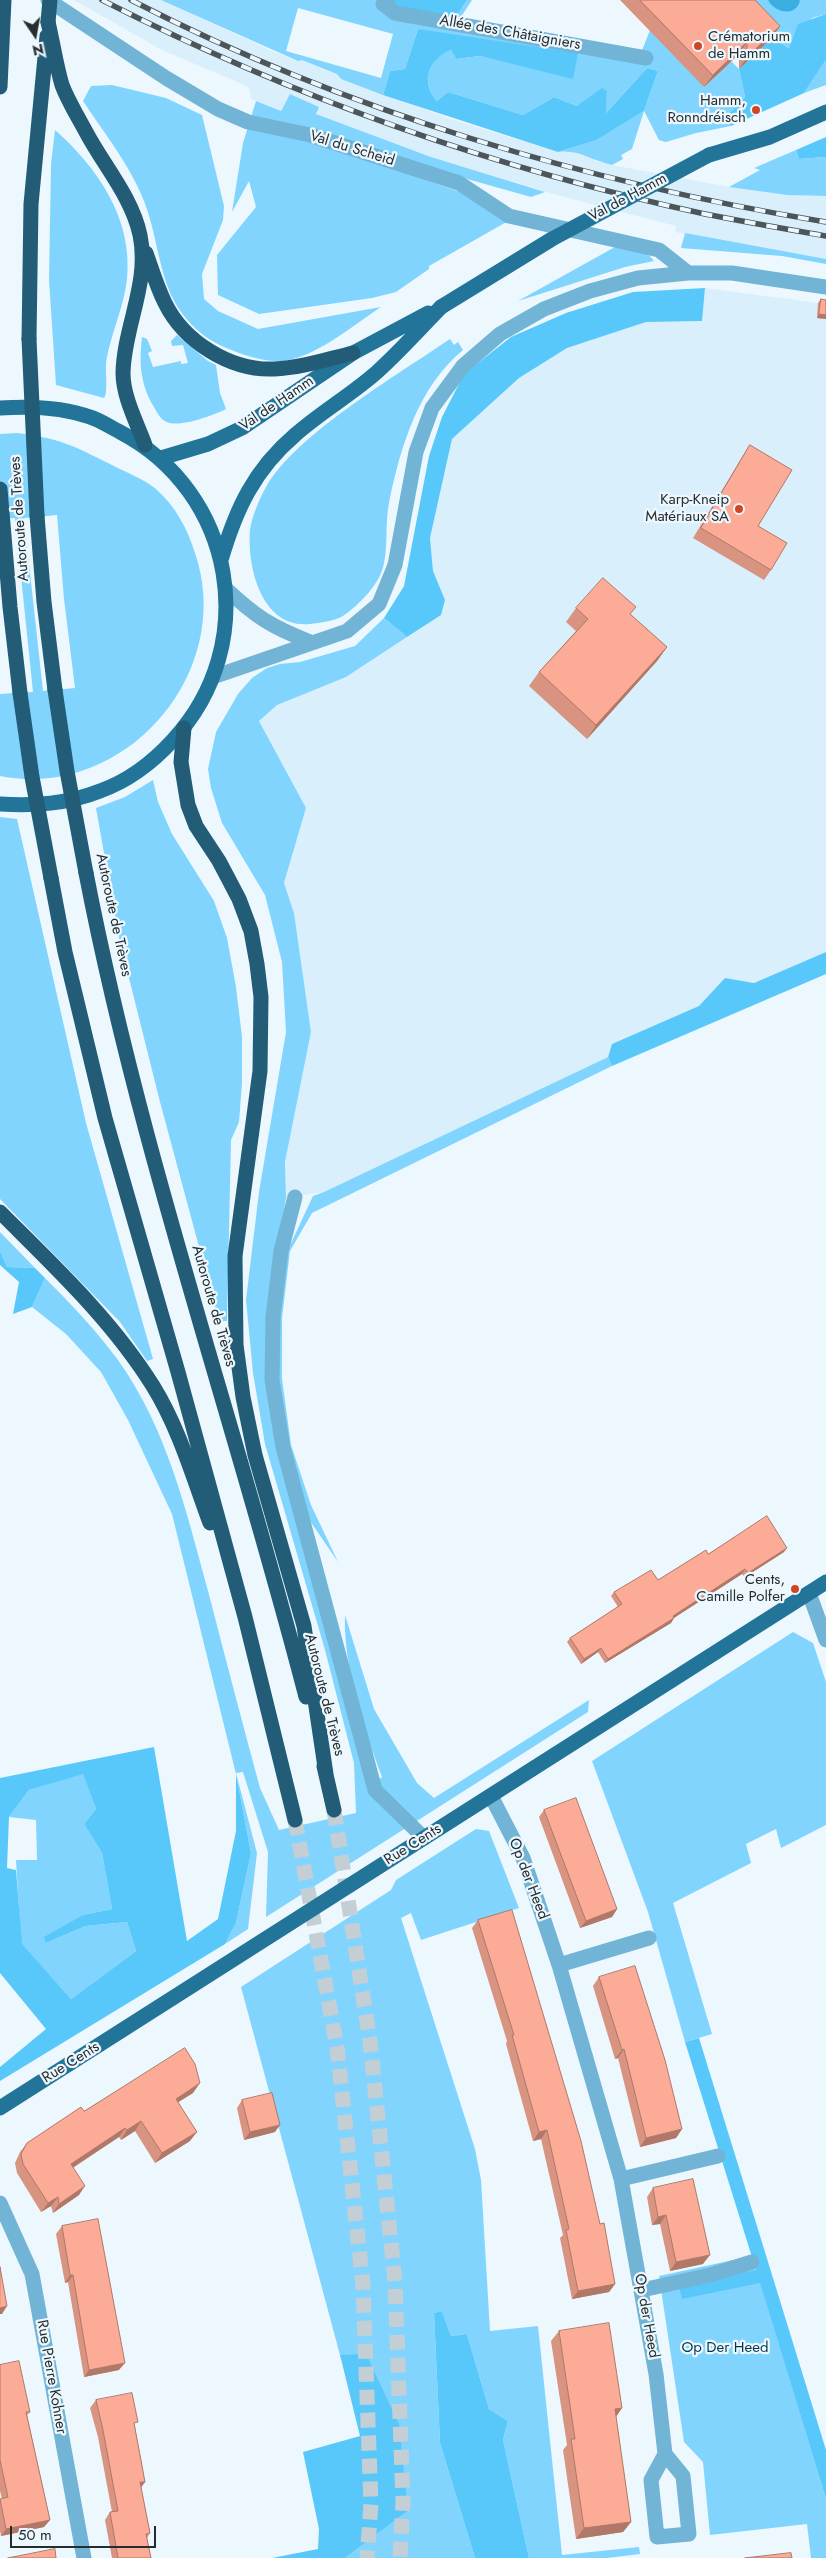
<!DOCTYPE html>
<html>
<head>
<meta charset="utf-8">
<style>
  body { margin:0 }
  #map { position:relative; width:826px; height:2558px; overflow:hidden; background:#ecf8fe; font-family:Jost,sans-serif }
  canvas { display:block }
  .north { position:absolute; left:10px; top:10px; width:50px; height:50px; -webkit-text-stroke:4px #ecf8fe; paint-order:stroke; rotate:168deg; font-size:14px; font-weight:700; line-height:20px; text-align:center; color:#252d31 }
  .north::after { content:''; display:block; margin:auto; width:18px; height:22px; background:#252d31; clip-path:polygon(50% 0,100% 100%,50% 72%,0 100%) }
  .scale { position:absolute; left:10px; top:2526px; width:146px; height:22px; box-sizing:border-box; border:2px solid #252d31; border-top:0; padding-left:6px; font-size:15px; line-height:18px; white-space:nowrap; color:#252d31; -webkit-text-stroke:4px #ecf8fe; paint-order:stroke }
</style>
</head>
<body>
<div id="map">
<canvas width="826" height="2558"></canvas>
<div class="north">N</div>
<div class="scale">50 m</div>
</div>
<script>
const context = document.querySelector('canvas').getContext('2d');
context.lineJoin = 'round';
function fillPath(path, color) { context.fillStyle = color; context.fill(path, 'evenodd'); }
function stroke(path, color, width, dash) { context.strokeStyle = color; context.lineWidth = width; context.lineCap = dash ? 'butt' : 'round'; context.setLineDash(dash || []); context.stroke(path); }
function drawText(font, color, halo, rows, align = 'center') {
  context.font = font + ' Jost,sans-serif'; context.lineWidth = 4.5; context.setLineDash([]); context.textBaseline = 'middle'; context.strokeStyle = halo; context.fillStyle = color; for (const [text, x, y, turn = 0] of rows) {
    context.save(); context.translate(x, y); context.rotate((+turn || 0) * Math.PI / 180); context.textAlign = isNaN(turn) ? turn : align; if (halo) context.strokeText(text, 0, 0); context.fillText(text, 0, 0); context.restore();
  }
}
const built = new Path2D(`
  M74 0H161L277 53 298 61 302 60 337 74 341 79 454 120 558 152 568 151 591 156 595 161 612 165 729 187 787 195 826 196V259L675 232 676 226 557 195 431 157 316 114 319 107 290 94 281 111 251 99 249 87 162 50Z
  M705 288 826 304V952L754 983 725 978 700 1006 612 1044 608 1057 324 1192 286 1198 285 1162 311 1032 294 913 284 883 306 808 259 721 276 705 346 677 441 615 445 600 433 571 430 538 452 439 519 378 567 348 646 322 702 321Z`);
const green = new Path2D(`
  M161 0H393L452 23 467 0H472L459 20 641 53 650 30 731 61 739 69 745 97 726 117 731 126 696 133 666 142 659 140 644 111 632 149 621 155 623 159 612 165C592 161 579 149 558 152L597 140 644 111 658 71 647 68 605 114 607 92 577 106 554 97 523 115 448 92 437 101C420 80 428 60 451 50L456 59 480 56 573 78 418 29 405 69 390 71 383 95 341 79 337 74 302 60 298 61ZM298 8 393 34 381 78 286 51Z
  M736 0H826V14L812 18 789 50 772 38Z
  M826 60V85L804 93Z
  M112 85 166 98 202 115 224 206 223 220 202 274 204 299 218 311 258 329 381 307C355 324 308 364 275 361 258 360 240 354 224 347 201 337 182 318 171 295 158 266 156 231 144 201 130 165 104 133 83 101L91 86Z
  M290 94 319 107 316 114 431 157 545 192 531 197 421 166 420 178 469 195 510 220 429 266V269L396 292 372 298 259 314 218 295 217 255 256 207 249 181 232 212 243 143 256 101 281 111Z
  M55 130C98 168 133 219 127 279 124 306 112 331 107 357 104 367 109 393 104 398L56 385 49 280 51 164Z
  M796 150 799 159 826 157V196L787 195 729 187 760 170 754 168Z
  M685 233 826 259V264L782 256 681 248Z
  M615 247 648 254 654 261 625 267 518 301Z
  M177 335 208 361 216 365 220 393 226 409C214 415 180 428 167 422 161 420 157 413 154 407 140 384 139 363 142 337L147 339 152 351 148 353 153 367 181 361V364L188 363 183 345 172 346 171 341Z
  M450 339 454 345 458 342 463 350C418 387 400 448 389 503 385 523 388 544 384 563 381 583 359 605 343 616 334 621 320 623 310 624 262 629 247 568 250 530 252 516 259 500 266 487 295 435 399 374 450 339Z
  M17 433C59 438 74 446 110 464 125 472 142 478 156 489 176 507 187 528 195 553 236 672 125 801 0 776V694L33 692 15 518 0 519V434ZM57 515 64 599 75 688 43 691 24 518Z
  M384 618 407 637 346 677 277 705 259 721 306 808 284 883 294 913 311 1032 285 1162 286 1198 270 1294 267 1374 374 1784 382 1777C364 1729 343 1665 345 1615L374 1709 417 1783 434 1798 589 1700 588 1712 266 1917 268 1852 243 1772 236 1773 257 1853 248 1929 225 1944 236 1923 251 1853 236 1774 172 1514 128 1420 101 1372 66 1334 32 1307 45 1278C71 1304 96 1330 118 1360 167 1429 186 1510 208 1591 225 1656 242 1722 260 1788L279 1830 356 1813 354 1763 325 1650 265 1444 253 1373 246 1300 259 1192 286 1032 282 962 265 895 222 823 211 788 208 769 216 732 238 694 252 678 267 668 280 664 300 662 355 646Z
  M153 780 158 802 172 834 214 901 227 938 236 987 242 1037V1083L239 1122 231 1140 227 1321H219L160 1102 119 938 96 808 125 797Z
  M0 817 17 819 86 1123 153 1359 147 1361 120 1322 0 1199Z
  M608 1057 612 1066 312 1213 290 1251 282 1318V1379L291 1445 311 1505 338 1562 308 1518 289 1447 279 1400 278 1322 286 1254 313 1196 324 1192Z
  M0 1232 35 1268 7 1267 0 1251Z
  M793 1632 813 1643 826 1682V1825L781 1848 776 1829 746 1844 751 1863 673 1903 712 2034 685 2042 648 1912 592 1761Z
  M83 1773 96 1809 84 1824 102 1853 112 1909 83 1915 46 1943 86 1926 127 1922 136 1951 71 1999 21 1944 16 1860H37L36 1820 9 1817 29 1790Z
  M476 1829 489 1831 519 1908 421 1940 411 1913 401 1918 475 2149 481 2180 490 2331 538 2326 562 2555 639 2547 640 2554 607 2558H529L503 2440 508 2421 489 2409 467 2334 451 2336 442 2311 434 2313 440 2443 475 2558H345L408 2511 366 2355H340L241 1987 391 1890 396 1880Z
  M752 2256 756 2271 680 2287 682 2298 760 2282 826 2499V2558H811L807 2524 710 2535 703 2462 684 2442 659 2276Z`);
const forest = new Path2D(`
  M393 0H467L452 23 395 13Z
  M826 14V60L804 93 731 126 726 117 745 97 739 69 772 38 789 49 798 24Z
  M418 29 578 53 573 79 480 56 456 59 451 50C428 60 420 81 437 101L448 92 523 115 554 97 577 106 602 88 607 91 606 113 647 68 658 71 644 111 597 140 558 152 383 95 390 71 405 69Z
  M826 137V157L799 159 796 150Z
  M705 288 702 321 646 322 567 348 519 378 452 439 430 538 433 571 445 600 441 615 407 637 384 618 404 586 429 456 442 417 464 374 511 337 566 313 633 292Z
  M826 952V974L612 1066 608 1057 612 1044 699 1006 725 978 754 983Z
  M0 1251 7 1267 35 1268 45 1278 32 1307 13 1314 19 1282 0 1265Z
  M154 1747 187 1941 218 1919 236 1831V1774L251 1853 236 1923 225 1944 0 2081V2067L46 2029 0 1973V1778ZM83 1774 96 1809 84 1824 102 1853 112 1909 83 1915 44 1937 46 1943 86 1926 127 1922 136 1951 71 1999 22 1944 16 1870 7 1868 9 1817 29 1790Z
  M699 2038 826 2450V2499L760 2283 682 2299 679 2287 756 2270 685 2042Z
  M442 2311 451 2336 467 2334 489 2409 508 2421 503 2440 529 2558H475L440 2443 434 2313Z
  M366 2354 399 2424 408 2511 345 2558H272L318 2549 319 2529 303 2452 360 2436 340 2355Z`);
const water = new Path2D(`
  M768 0H799L800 1C795 18 774 12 768 0Z`);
const highwayTunnel = new Path2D(`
  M334 1810 370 2041 395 2281 403 2501 400 2558
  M295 1820 337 2047 363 2285 371 2504 367 2558`);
const minor = new Path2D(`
  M48 0 166 78 218 109 248 122 310 135 459 183 509 216 659 250 688 273
  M388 0 383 4 395 13 646 58
  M225 588C256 617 270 626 310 642
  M213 677 347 631 379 604 395 565 416 452 432 408 463 366 500 334 544 309 590 291 638 278 688 273H732L826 287
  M295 1197 281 1251 273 1317 272 1380 283 1447 375 1790 424 1838
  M809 1593 826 1640
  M491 1796 523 1858 559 1965 621 2179 656 2374 665 2454
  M559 1965 649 1938
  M621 2179 718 2156
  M0 2203 32 2274 84 2558
  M642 2290 710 2275 752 2262
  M665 2454 683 2476 689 2534 657 2537 651 2480Z`);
const major = new Path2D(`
  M709 155 770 137 826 112
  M0 408C29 406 62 407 90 417 100 420 110 427 120 432 235 492 262 644 173 740 153 762 128 781 100 791 67 804 35 806 0 804
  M161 458 208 444 242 428 353 353 428 313
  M221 560C236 509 254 470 295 435 321 412 351 395 377 372 399 352 420 329 441 307
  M0 2108 826 1582`);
const highway = new Path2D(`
  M48 22C53 43 56 65 62 85 68 101 78 117 86 132 104 166 132 197 140 235 150 283 124 326 123 373 123 397 137 423 145 445
  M0 87 4 0
  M146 253C152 270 157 287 165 303 184 342 231 371 274 369 301 368 328 359 353 353
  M29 339 31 204 47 36
  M0 489 10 607 20 693
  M37 516 44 602 55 690
  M184 728 181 762 188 805 196 826 219 861 239 899 251 931 257 964 261 997 260 1071 235 1256 236 1345 243 1397 255 1455 304 1626 326 1774
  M86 873C140 1153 235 1422 306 1697
  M51 878 65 952 105 1118 178 1372 245 1617 295 1820
  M0 1212C54 1266 112 1320 153 1386 179 1428 193 1477 210 1523
  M324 1766 334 1810`);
const rail = new Path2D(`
  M102 0C292 97 496 169 705 214 745 222 786 229 826 236
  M131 0C345 111 588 183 826 222`);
const majorBridge = new Path2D(`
  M441 307 552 239 709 155`);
const highwayBridge = new Path2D(`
  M48 22 50 0
  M29 339 37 516
  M55 690 67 771 86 873
  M20 693 32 777 51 878`);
const wall = new Path2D(`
  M620 0H755L780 26 772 38 739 69V54L704 87Z
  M821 299 826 300V319L817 318 818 303Z
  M750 445 758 526 771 570 764 580 693 538 743 456Z
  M576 608 631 615 667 647 657 661 587 739 529 686 539 672 576 631 566 622Z
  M784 1552 745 1577 742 1574 674 1618 671 1623 605 1663 598 1652 581 1664 567 1642 570 1638 618 1607 611 1596 614 1592 658 1580 708 1554Z
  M544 1810 617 1909 612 1917 580 1928 539 1817Z
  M478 1920 600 2224 615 2284 609 2292 572 2299 560 2238 563 2235 541 2139 533 2141 506 2044 507 2041 472 1928Z
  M599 1977 682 2129 676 2138 640 2147 618 2058 615 2059 593 1986Z
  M193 2093 178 2102 190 2141 155 2163 135 2131 121 2140 119 2137 73 2168 79 2195 53 2213 51 2206 41 2212 17 2173 15 2163 20 2152 27 2143 84 2111Z
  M242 2100 275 2132 244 2140 237 2108Z
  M653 2188 703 2264 670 2271 660 2224 652 2225 647 2197Z
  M62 2226 119 2370 84 2377 68 2282 65 2283 56 2234Z
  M559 2331 622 2408 616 2417 631 2522 623 2532 576 2539 563 2450 567 2445 551 2341Z
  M0 2365 30 2412 27 2415 50 2520 44 2527 1 2536 0 2531V2499H2L0 2491Z
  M96 2400 135 2427 145 2482 141 2487 150 2533 147 2538 151 2558H112L105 2520 110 2512H112L98 2437 90 2408Z`);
const shadedWall = new Path2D(`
  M780 26 772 38 739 69 747 57Z
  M747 42 739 54 704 87 713 75Z
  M819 314 826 315V319L817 318Z
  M667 647 657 661 587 739 596 725Z
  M787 1548 784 1552 745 1577 748 1573Z
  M745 1569 742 1574 669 1621 673 1616Z
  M674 1618 671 1623 605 1663 608 1659Z
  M601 1648 598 1652 581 1664 584 1659Z
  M617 1909 612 1917 580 1928 586 1921Z
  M624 2049 618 2058 615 2059 622 2050Z
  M200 2083 193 2093 169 2108 176 2099Z
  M141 2121 135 2131 121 2140 127 2130Z
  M280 2125 275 2132 244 2140 250 2132Z
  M125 2128 119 2137 64 2173 71 2164Z
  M682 2129 676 2138 640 2147 646 2138Z
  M547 2130 541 2139 533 2141 539 2132Z
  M197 2132 190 2141 155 2163 162 2153Z
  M85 2186 79 2195 53 2213 59 2204Z
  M58 2197 51 2206 41 2212 48 2203Z
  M666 2215 660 2224 652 2225 658 2217Z
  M710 2255 703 2264 670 2271 676 2262Z
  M70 2275H73L68 2282 65 2283Z
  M615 2284 609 2292 572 2299 578 2291Z
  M7 2306 2 2314H0V2308Z
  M125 2363 119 2370 84 2377 89 2370Z
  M622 2408 614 2419 615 2409Z
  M140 2482H145L140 2489Z
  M50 2520 44 2527 1 2536 6 2529Z
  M631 2522 623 2532 576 2539 584 2528Z`);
const building = new Path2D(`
  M640 0H755L780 26 747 57V42L713 75Z
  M821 299 826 300V315L819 314Z
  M750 445 792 470 758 526 787 543 771 570 701 528Z
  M603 578 636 607 630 614 667 647 596 725 539 672 588 619 576 608Z
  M767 1516 787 1548 748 1573 745 1569 673 1616 674 1618 608 1659 601 1648 584 1659 570 1638 622 1604 614 1592 651 1570 658 1580 706 1550 708 1554Z
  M576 1798 617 1909 586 1921 544 1810Z
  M512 1910 581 2141 600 2224 604 2223 615 2284 578 2291 566 2230 569 2229 547 2130 539 2132 512 2035H514L478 1920Z
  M635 1966 665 2060 682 2129 646 2138 624 2049 622 2050 599 1977Z
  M185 2048 195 2064 200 2083 176 2099 197 2132 162 2153 141 2121 127 2130 125 2128 71 2164 85 2186 59 2204 58 2197 48 2203 23 2164 21 2154 27 2143 81 2107 84 2111Z
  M272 2093 280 2125 250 2132 242 2100Z
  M693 2179 710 2255 676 2262 666 2215 658 2217 653 2188Z
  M98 2219 125 2363 89 2370 73 2275H70L62 2226Z
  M0 2267 7 2306 0 2308Z
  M609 2323 622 2408 615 2409 631 2522 584 2528 571 2439H575L559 2331Z
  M19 2361 30 2412H26L50 2520 6 2529 0 2499 8 2497 0 2460V2365Z
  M132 2393 138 2422 134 2423 145 2482H140L150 2533 146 2534 151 2558H118L110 2512 118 2511 103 2430 96 2400Z
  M55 2549 56 2558H8Z
  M791 2553 792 2558H745Z`);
const markers = [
  [698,46,5,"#cf4622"],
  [756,110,5,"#cf4622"],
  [739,509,5,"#cf4622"],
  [795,1589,5,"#cf4622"]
];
const streetNames = [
  ["Allée des Châtaigniers",510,33,10],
  ["Val du Scheid",352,149,17],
  ["Val de Hamm",628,198,-28],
  ["Val de Hamm",277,404,-34],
  ["Autoroute de Trèves",20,519,-94],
  ["Autoroute de Trèves",113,915,78],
  ["Autoroute de Trèves",213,1306,74],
  ["Autoroute de Trèves",324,1695,76],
  ["Rue Cents",413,1845,-32],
  ["Op der Heed",528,1879,69],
  ["Rue Cents",71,2063,-32],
  ["Op der Heed",646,2316,80],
  ["Rue Pierre Kohner",51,2377,80]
];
const poiNames = [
  ["Crématorium",708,37,"left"],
  ["de Hamm",708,54,"left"],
  ["Hamm,",746,101],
  ["Ronndréisch",746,118],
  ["Karp-Kneip",729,500],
  ["Matériaux SA",729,517],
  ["Cents,",785,1580],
  ["Camille Polfer",785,1597]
];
const parkNames = [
  ["Op Der Heed",725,2348]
];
fillPath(built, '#d9effb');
fillPath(green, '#81d4fe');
fillPath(forest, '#58c8fb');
fillPath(water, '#3aaee1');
stroke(highwayTunnel, '#c4cfd5', 15, [15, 8]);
stroke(minor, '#71b4d5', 15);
stroke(major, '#227498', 15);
stroke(highway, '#225c77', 15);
stroke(rail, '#4c5559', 5.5);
stroke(rail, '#ecf8fe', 4, [11]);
stroke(majorBridge, '#227498', 15);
stroke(highwayBridge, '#225c77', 15);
fillPath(wall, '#d89381');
fillPath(shadedWall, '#b07869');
fillPath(building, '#fbab96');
stroke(building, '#b07869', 1);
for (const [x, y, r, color] of markers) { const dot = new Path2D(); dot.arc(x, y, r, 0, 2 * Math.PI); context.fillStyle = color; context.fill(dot); stroke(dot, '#ecf8fe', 2); }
drawText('15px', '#252d31', '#ecf8fe', streetNames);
drawText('15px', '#252d31', '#ecf8fe', poiNames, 'right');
drawText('15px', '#04374c', '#ecf8fe', parkNames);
</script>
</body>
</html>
